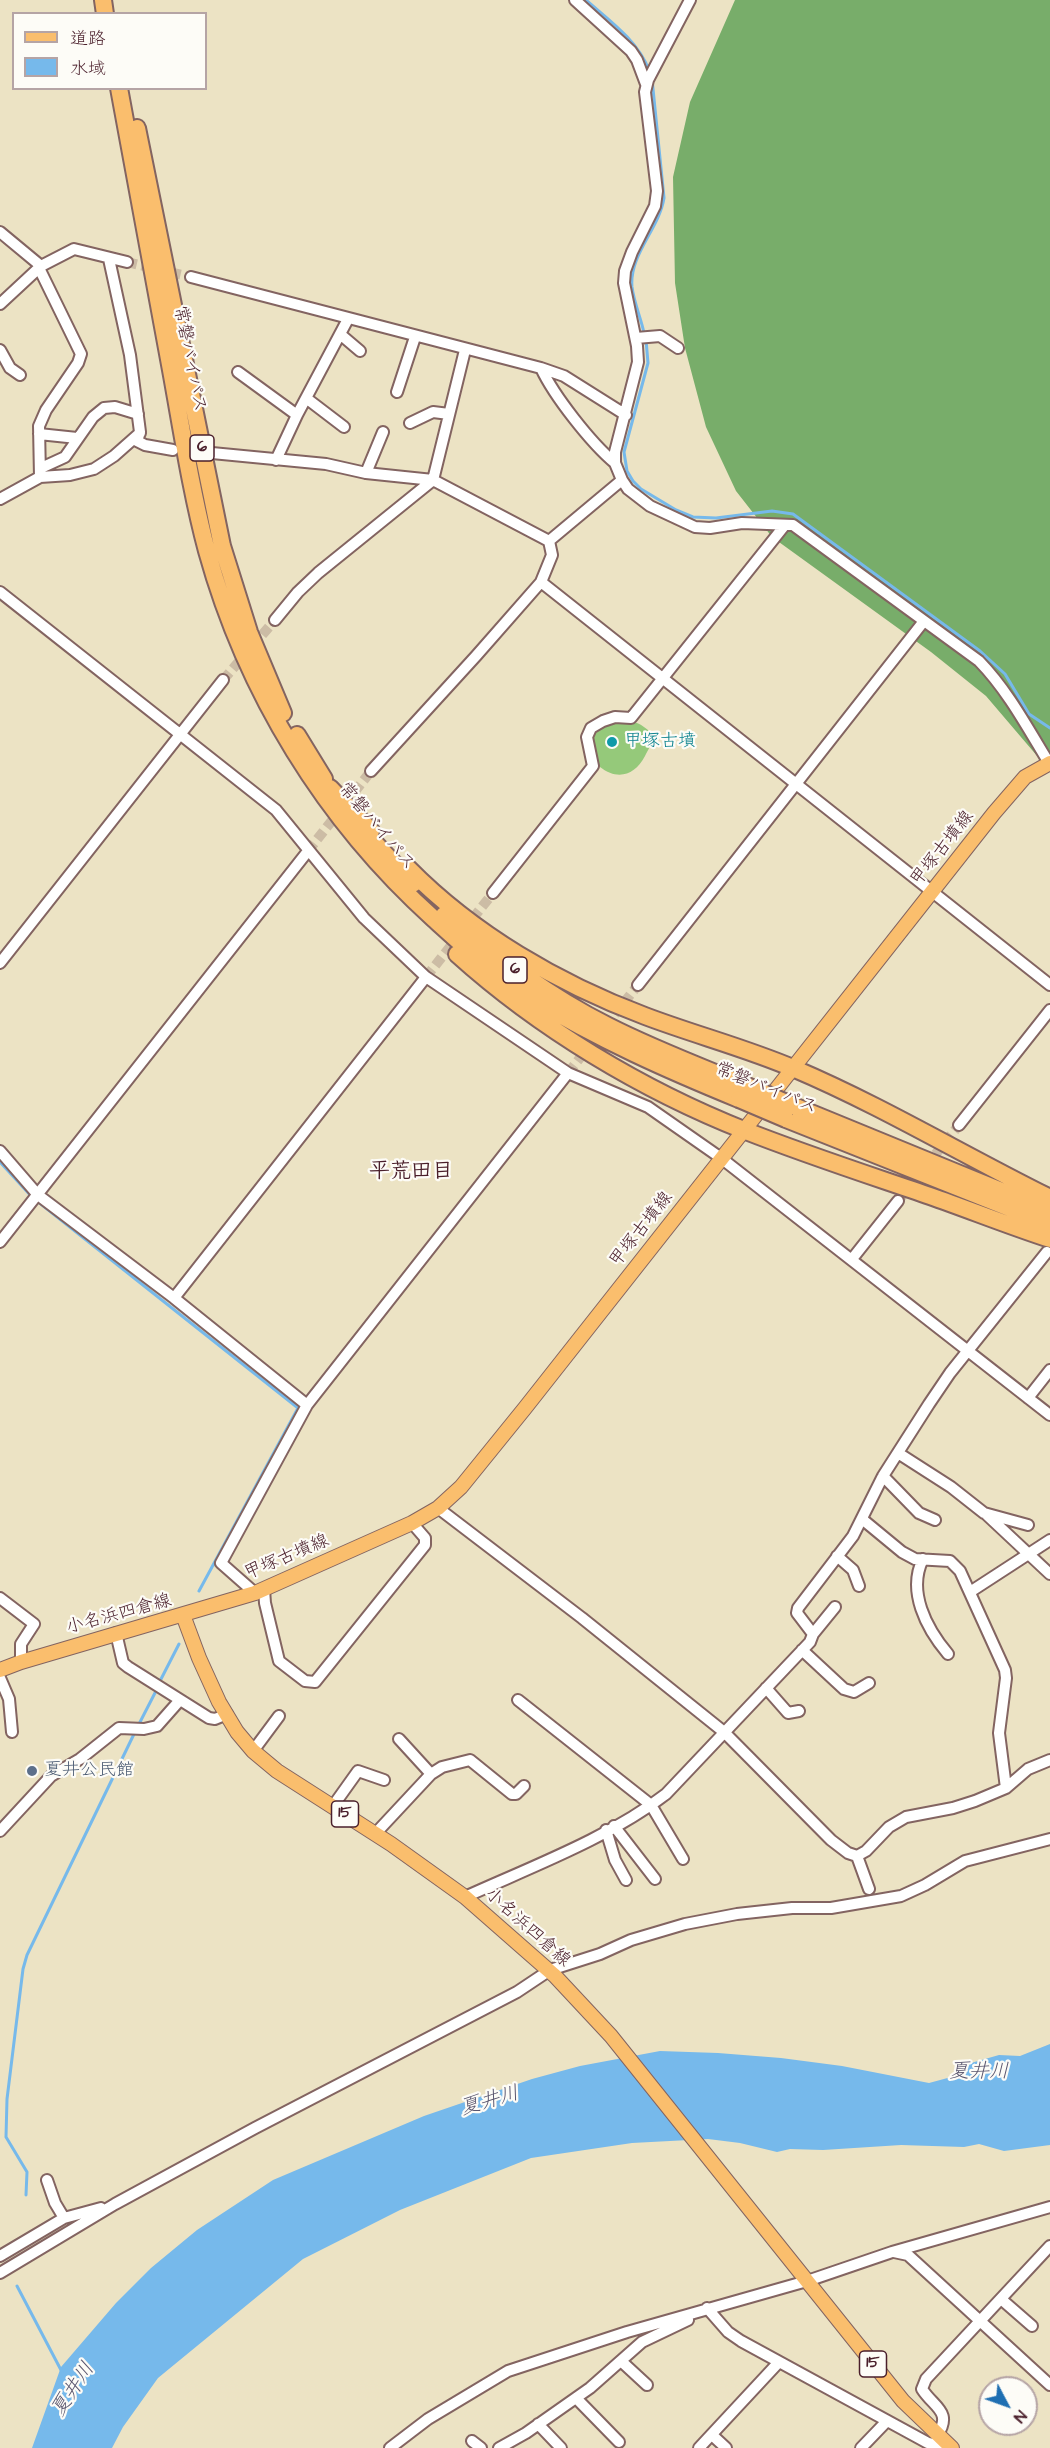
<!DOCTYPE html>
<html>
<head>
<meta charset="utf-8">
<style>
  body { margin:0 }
  #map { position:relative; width:1050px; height:2448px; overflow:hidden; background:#ece3c4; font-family:"Architects Daughter","Klee One",sans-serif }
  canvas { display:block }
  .legend { position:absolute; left:12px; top:12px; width:195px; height:78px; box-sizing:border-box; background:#fdfcf7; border:2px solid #b5a4a5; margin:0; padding:8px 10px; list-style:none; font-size:18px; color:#4a1f2b }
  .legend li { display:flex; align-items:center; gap:12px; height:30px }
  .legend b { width:30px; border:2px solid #b5a4a5 }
  .north { position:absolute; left:978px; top:2376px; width:60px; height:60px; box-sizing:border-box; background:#fdfcf7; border:2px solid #b5a4a5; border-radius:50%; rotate:131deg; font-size:16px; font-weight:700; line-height:24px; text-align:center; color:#4a1f2b }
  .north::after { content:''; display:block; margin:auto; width:21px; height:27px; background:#1f6fb2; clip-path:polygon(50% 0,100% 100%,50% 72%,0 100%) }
</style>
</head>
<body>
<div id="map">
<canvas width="1050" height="2448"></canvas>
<ul class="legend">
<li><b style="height:8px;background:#fabe6d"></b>道路</li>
<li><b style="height:16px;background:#76b9eb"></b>水域</li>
</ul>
<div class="north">N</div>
</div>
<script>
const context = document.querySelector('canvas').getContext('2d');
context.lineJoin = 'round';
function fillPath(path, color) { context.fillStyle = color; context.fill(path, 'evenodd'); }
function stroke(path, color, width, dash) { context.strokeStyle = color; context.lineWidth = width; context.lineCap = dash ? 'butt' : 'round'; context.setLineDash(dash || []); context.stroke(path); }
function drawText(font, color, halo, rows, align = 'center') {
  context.font = font + ' "Architects Daughter","Klee One",sans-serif'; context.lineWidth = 4.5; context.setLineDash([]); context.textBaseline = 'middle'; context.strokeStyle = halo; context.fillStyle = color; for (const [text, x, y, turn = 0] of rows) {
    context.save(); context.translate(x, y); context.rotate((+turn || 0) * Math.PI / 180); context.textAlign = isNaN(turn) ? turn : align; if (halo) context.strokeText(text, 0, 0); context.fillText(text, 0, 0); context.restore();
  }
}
const green = new Path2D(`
  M607 722C627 721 636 718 651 733 654 742 649 748 645 756 635 775 618 781 600 767L591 745 592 732Z`);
const forest = new Path2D(`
  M735 0H1050V768L1038 757 986 696 931 652 772 537 736 491 706 427 685 348 675 283 673 177 690 102Z`);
const water = new Path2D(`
  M1050 2044V2145L1004 2151 979 2144 964 2147 901 2145 823 2150 790 2149 777 2152 740 2143 708 2139 632 2143 531 2158 400 2210 303 2259 158 2378 123 2427 112 2448H32L61 2367 116 2303 151 2268 197 2230 273 2180 424 2116 532 2079 580 2066 660 2051 718 2053 781 2058 842 2066 929 2083 955 2076 971 2063 999 2055 1020 2056Z`);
const stream = new Path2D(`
  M586 0C610 21 637 40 649 70
  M644 333C641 318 634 303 632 287 629 255 659 229 664 198L652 79
  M646 340 648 363 624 452 627 471 633 481 641 489 676 510 693 517 716 518 772 511 793 514 980 651 1005 674 1029 714 1050 728
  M0 1162 32 1197 298 1408 199 1591
  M159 1683 179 1644
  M138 1726 157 1689
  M26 2195 27 2172 6 2137 7 2099 23 1969 27 1955 135 1732
  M17 2286 62 2372`);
const minorTunnel = new Path2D(`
  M127 262 191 277
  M223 680 275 620
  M308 851 371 771
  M426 977 493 893
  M568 1073 638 985
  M898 1201 959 1125`);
const minor = new Path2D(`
  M575 0 631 51 637 60 646 84
  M690 0 648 80 645 92 657 191 655 206 632 252 625 271 624 283 637 346 638 362 615 452V463L622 480 628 489 650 506 695 527 710 528 742 523 793 525 979 661C1008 691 1027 727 1049 763
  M0 232 41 266 74 249 127 262
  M109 259 130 355 140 432 137 441 145 445 173 450
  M39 268 81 354 78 363 46 410 39 426 40 477
  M191 277 541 368C554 396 591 443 615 463
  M0 304 41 266
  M340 334 360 351
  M636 338 660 336 678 348
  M0 350 10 368 20 375
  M541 368 564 376 626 415
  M238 372 297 415
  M397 392 415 337
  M306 398 344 427
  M410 423 433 412 449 414
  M39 434 77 438
  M212 453 326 464 366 473 433 480 549 541
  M276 460 297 415 348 319
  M41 468 65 457 93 417 104 408 115 407 138 414
  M366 473 383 432
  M0 499 40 477 70 475 94 469 114 456 140 433
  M541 582 1050 985
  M0 592 276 810 364 918 426 977 568 1073 648 1107 721 1158 1050 1415
  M275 620 298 592 318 573 433 480 465 350
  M371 771 476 656 541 582 552 555 549 541 622 480
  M493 893 593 766 587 737 591 728 603 721 615 717 631 718 785 525
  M0 963 223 680
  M638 985 924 621
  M959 1125 1050 1010
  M0 1151 38 1195 174 1298 307 1405
  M0 1242 308 851
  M852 1259 898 1201
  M174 1298 426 977
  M1028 1398 1050 1370
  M898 1453 951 1487 984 1513 1028 1525
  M883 1476 919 1513 935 1520
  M438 1508 582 1618 724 1732 831 1840 848 1853 857 1856 866 1851 889 1827 906 1817 953 1808 975 1801 1006 1788 1028 1769 1050 1760
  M987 1515 1050 1574
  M862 1519 902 1552 915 1559 950 1561 960 1571 1005 1670 1006 1678 999 1733 1006 1788
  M837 1556 853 1570 859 1586
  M923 1559C907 1591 926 1628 948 1654
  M264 1589 265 1603 279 1661 305 1681 315 1682 425 1545V1538L412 1523
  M970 1592 1050 1540
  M255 1593 221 1563 307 1405 568 1073
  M0 1598 34 1624 21 1644V1662
  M116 1633 123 1663 128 1667 209 1718 215 1719 227 1714
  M813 1634 835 1607
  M802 1650 844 1689 854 1692 869 1683
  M0 1678 9 1699 12 1732
  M766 1688 788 1713 799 1711
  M518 1700 651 1805 683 1859
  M399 1739 431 1774
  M253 1751 279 1716
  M333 1806 358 1771 384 1780
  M614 1826 655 1879
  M606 1830 615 1860 626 1880
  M0 1831 51 1776 80 1759 119 1728 144 1729 157 1726 180 1700
  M375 1834 431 1774 442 1767 470 1760 512 1794H516L524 1786
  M857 1856 869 1889
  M465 1897C531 1867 609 1838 666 1794L810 1642 813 1634 797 1613 798 1608 853 1536 883 1476 929 1404 950 1373 1047 1252
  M47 2180 55 2203 64 2218
  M894 2252 908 2255 1050 2385
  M0 2256 64 2218 101 2208
  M0 2273 115 2204 255 2128 517 1992 550 1970 600 1954 631 1940 685 1924 737 1914 792 1908H831L901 1896 925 1885 965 1861 1050 1839
  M1001 2299 1032 2326
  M707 2308 728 2332 741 2341 928 2443 951 2448
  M621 2361 647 2385
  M576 2398 619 2442
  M538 2424 561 2448
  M712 2435 726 2448
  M937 2436C953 2411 934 2408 922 2389L926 2379 1050 2246
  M472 2441 481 2448
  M390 2448 428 2419 508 2371 627 2332 807 2281 892 2252 1050 2207
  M499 2448 526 2433 590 2388 642 2342 688 2320
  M699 2448 779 2362
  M861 2448 887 2421`);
const major = new Path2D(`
  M183 1615 199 1658 219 1702 237 1732 253 1751 277 1771 391 1844 465 1897 555 1976 611 2036 903 2401 952 2448
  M0 1670 21 1662 255 1593 412 1523 438 1508 461 1487 525 1408 994 813 1025 777 1050 763`);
const highway = new Path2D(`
  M103 0 105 14
  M119 88C136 182 153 276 171 370 182 430 191 491 207 551 246 692 325 821 434 919 465 947 497 977 533 999 598 1039 668 1070 739 1099
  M137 128 222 546 249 632 283 713
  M297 735 324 779
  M330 788 371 831
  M359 826 413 884
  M408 868C473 934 559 984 645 1016 695 1035 746 1048 795 1069 882 1106 965 1156 1050 1198
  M444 915C496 956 548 996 608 1026 653 1049 701 1067 747 1086
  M457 954C539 1028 642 1090 746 1131 807 1155 869 1175 930 1196 970 1210 1010 1226 1050 1239
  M796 1107 1050 1211
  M786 1119 1050 1224`);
const highwayBridge = new Path2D(`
  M747 1086 796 1107
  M739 1099 786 1119`);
const markers = [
  [612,742,6,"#0f9aa8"],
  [32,1771,6,"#5c6f8a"]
];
const shields = [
  [202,448,24],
  [515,970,24],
  [345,1814,27],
  [873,2364,27]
];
const shieldNames = [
  ["6",202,448],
  ["6",515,970],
  ["15",345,1814],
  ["15",873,2364]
];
const streetNames = [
  ["常磐バイパス",189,359,79],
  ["常磐バイパス",376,827,50],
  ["甲塚古墳線",943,849,-52],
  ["常磐バイパス",766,1089,22],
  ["甲塚古墳線",642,1230,-52],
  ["甲塚古墳線",287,1558,-23],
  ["小名浜四倉線",119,1615,-15],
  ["小名浜四倉線",527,1928,42]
];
const cultureNames = [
  ["甲塚古墳",624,742]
];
const serviceNames = [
  ["夏井公民館",44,1771]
];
const waterNames = [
  ["夏井川",979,2073],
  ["夏井川",490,2102,-16],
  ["夏井川",74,2390,-56]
];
const quarterNames = [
  ["平荒田目",411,1173]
];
fillPath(green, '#95c97a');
fillPath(forest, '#78ad6a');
fillPath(water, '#76b9eb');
stroke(stream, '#76b9eb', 3);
stroke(minorTunnel, '#ccbca5', 10, [10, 5]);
stroke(minor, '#836461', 14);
stroke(major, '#836461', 16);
stroke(highway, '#836461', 20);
stroke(minor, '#fff', 10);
stroke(major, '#fabe6d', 14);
stroke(highway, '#fabe6d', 16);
stroke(highwayBridge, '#836461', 20, []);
stroke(highwayBridge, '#fabe6d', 16);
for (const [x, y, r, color] of markers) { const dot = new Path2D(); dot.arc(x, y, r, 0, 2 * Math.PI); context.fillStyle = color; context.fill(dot); stroke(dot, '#fdfcf7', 2); }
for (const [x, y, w] of shields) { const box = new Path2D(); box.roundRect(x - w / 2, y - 13, w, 26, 4.5); context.fillStyle = '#fdfcf7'; context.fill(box); stroke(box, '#4a1f2b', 1.5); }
drawText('bold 16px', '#4a1f2b', null, shieldNames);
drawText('18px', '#4a1f2b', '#fdfcf7', streetNames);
drawText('18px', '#0d838f', '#fdfcf7', cultureNames, 'left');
drawText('18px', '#4e5e75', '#fdfcf7', serviceNames, 'left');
drawText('italic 20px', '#59556e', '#fdfcf7', waterNames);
drawText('bold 21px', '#4a1f2b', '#fdfcf7', quarterNames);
</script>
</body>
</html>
